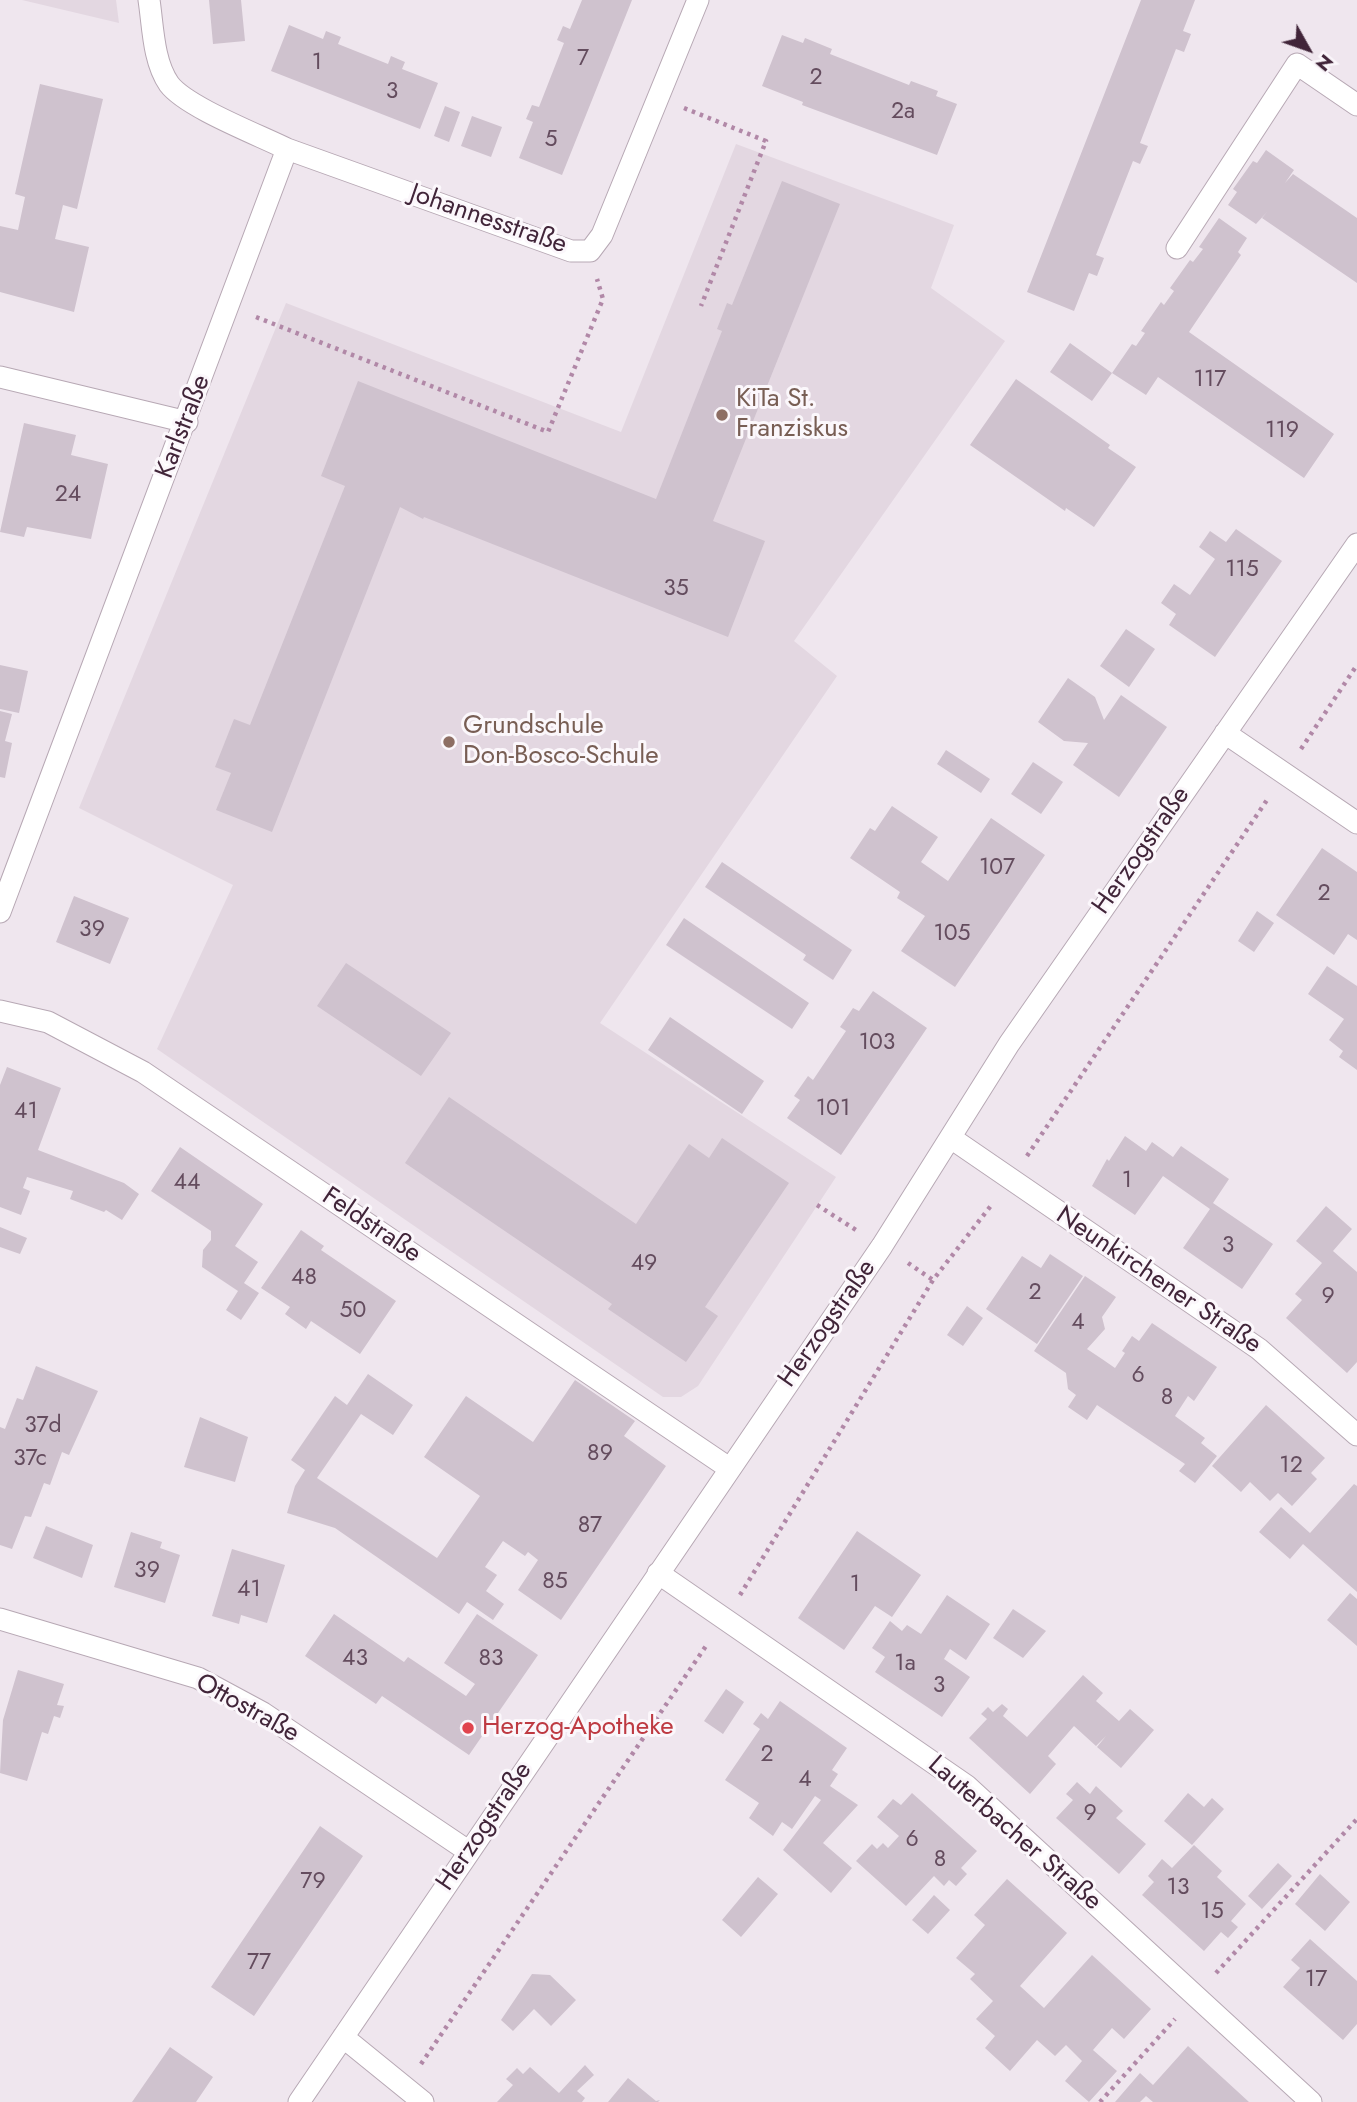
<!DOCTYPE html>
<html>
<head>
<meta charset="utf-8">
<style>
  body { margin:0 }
  #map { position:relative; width:1357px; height:2102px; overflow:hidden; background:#efe6ee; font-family:Jost,sans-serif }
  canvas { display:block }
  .north { position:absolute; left:1273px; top:14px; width:70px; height:70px; -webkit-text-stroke:5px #fbf7fb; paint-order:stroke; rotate:130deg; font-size:19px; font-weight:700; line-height:28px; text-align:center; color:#412539 }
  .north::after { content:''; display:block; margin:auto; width:24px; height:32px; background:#412539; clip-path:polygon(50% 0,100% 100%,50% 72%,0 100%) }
</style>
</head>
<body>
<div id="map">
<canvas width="1357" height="2102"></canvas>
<div class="north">N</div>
</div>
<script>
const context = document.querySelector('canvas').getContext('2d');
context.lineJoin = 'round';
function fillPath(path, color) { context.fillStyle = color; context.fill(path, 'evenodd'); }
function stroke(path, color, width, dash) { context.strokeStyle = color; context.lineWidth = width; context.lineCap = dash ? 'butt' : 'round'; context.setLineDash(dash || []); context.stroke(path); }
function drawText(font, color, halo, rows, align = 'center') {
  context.font = font + ' Jost,sans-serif'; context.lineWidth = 6; context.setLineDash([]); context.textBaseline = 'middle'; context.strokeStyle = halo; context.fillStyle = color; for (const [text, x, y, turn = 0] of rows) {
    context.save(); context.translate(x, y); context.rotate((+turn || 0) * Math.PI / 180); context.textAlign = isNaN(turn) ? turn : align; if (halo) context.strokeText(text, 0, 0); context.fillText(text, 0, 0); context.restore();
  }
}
const built = new Path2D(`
  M22 0H116L119 23Z
  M736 144 954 225 931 288 1005 341 794 641 837 676 600 1023 836 1177 698 1386 681 1397H663L157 1049 233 885 79 808 286 303 621 432Z`);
const building = new Path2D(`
  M209 0H241L245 41 213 44Z
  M582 0H632L562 175 519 158 533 122 526 119 532 105 539 107 564 43 557 40 563 26 570 29Z
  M1141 0H1195L1183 31 1191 34 1184 52 1176 49 1140 143 1148 146 1140 164 1133 161 1096 255 1104 258 1097 276 1089 273 1074 311 1027 292Z
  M289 25 323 39 326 31 341 37 338 44 388 64 391 56 405 62 402 69 438 83 420 129 271 71Z
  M782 35 803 43 805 38 832 49 830 54 909 85 911 81 938 91 936 96 957 104 937 155 802 105 803 102 762 86Z
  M40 84 103 99 77 209 63 205 55 239 89 247 74 312 0 292V226L18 230 25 197 15 194Z
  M445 106 460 112 449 142 434 136Z
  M472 116 502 127 491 157 461 146Z
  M1266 150 1294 170 1285 183 1293 174 1357 218V283L1262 218 1267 212 1256 224 1228 205 1237 192 1233 189 1253 161 1257 163Z
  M782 181 840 204 713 521 765 541 728 637 424 517 423 519 400 507 272 832 216 810 231 773 215 767 234 719 250 725 345 486 321 476 358 381 656 499 722 331 717 329 727 303 732 305Z
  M1219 218 1247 238 1238 252 1241 255 1189 332 1334 434 1304 478 1158 377 1146 395 1112 373 1092 401 1050 372 1070 343 1112 373 1132 344 1136 346 1145 333 1141 331 1161 302 1164 305 1174 291 1170 288 1190 260 1193 262 1203 249 1199 247Z
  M1016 379 1110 445 1108 448 1136 467 1094 527 1066 508 1065 511 970 445Z
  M24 423 76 435 71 455 108 464 91 539 27 527 24 537 0 532Z
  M1236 529 1282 561 1215 657 1169 625 1176 614 1161 603 1174 584 1190 595 1215 559 1199 547 1210 531 1226 542Z
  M1126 629 1155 649 1129 687 1100 666Z
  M0 665 28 671 19 713 0 709Z
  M1068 678 1095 697 1104 720 1121 695 1167 727 1119 797 1073 765 1088 743 1064 741 1038 722Z
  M0 711 12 714 5 741 12 743 5 778 0 777Z
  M946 750 990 779 981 793 937 764Z
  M1033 762 1063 782 1041 814 1011 794Z
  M892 806 938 837 921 862 948 881 991 818 1045 855 955 987 901 951 925 916 897 898 900 892 850 858 870 828 875 831Z
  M1322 848 1357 872V940L1348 934 1334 955 1276 915Z
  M722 862 852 950 833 980 803 960 806 955 705 887Z
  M74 896 129 918 110 964 56 942Z
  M1257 911 1274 923 1254 952 1238 941Z
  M684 918 809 1003 792 1029 666 945Z
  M346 963 451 1033 421 1076 317 1006Z
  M1327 966 1357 986V1070L1339 1057 1343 1051 1329 1040 1344 1019 1308 994Z
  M873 991 927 1028 841 1155 787 1118 800 1100 794 1096 808 1076 813 1080 846 1031 840 1027 853 1008 859 1011Z
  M670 1017 764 1081 742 1114 648 1050Z
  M7 1067 61 1088 38 1150 124 1183 139 1194 122 1220 106 1210 104 1212 70 1199 73 1191 27 1177 23 1188 30 1191 21 1215 0 1207V1085Z
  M449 1097 636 1224 689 1144 709 1158 722 1138 789 1183 705 1307 718 1316 686 1362 608 1309 612 1304 405 1163Z
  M1125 1136 1146 1151 1152 1142 1173 1157 1181 1146 1229 1179 1213 1203 1273 1244 1242 1289 1183 1248 1210 1209 1163 1176 1135 1215 1092 1186 1107 1159 1109 1161Z
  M180 1147 263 1204 235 1246 258 1262 244 1283 259 1293 241 1320 226 1310 238 1291 202 1267 203 1250 211 1240V1231L151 1191Z
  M1326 1206 1352 1229 1333 1251 1357 1272V1362L1347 1373 1286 1318 1302 1300 1295 1294 1322 1263 1296 1241Z
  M0 1227 27 1238 20 1254 0 1247Z
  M301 1230 324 1246 321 1250 396 1301 360 1354 311 1321 306 1329 285 1314 290 1307 261 1288Z
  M1050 1254 1083 1276 1037 1344 986 1309 1022 1256 1041 1268Z
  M1085 1276 1116 1297 1102 1317 1105 1329 1087 1349 1102 1359 1115 1368 1125 1353 1122 1351 1132 1336 1139 1341 1152 1323 1217 1367 1194 1401 1188 1396 1175 1416 1205 1438 1201 1443 1217 1456 1195 1483 1179 1471 1185 1464 1097 1405 1087 1420 1068 1407 1076 1395 1068 1389 1066 1373 1034 1351Z
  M967 1306 983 1318 963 1346 947 1335Z
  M36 1366 98 1391 69 1455 62 1452 50 1485 44 1483 31 1517 25 1516 12 1549 0 1545V1427L5 1429 17 1398 23 1400Z
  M368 1374 413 1405 393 1435 361 1414 317 1478 437 1558 480 1496 424 1457 466 1396 533 1442 575 1380 635 1421 624 1436 666 1466 561 1620 518 1590 538 1560 528 1552 525 1556 503 1541 485 1567 497 1575 486 1591 504 1604 493 1620 467 1602 459 1614 335 1528 287 1513 295 1486 305 1470 291 1460 335 1396 347 1405Z
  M1266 1405 1325 1458 1311 1473 1317 1479 1292 1506 1278 1493 1270 1501 1250 1482 1241 1492 1212 1466Z
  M200 1417 248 1437 235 1482 184 1467Z
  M1354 1484 1357 1486V1592L1303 1544 1290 1559 1259 1532 1281 1507 1310 1533Z
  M46 1526 93 1545 82 1578 33 1558Z
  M857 1531 921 1575 892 1617 875 1606 844 1650 798 1618Z
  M131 1532 162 1542 160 1548 180 1555 165 1603 114 1587Z
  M232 1549 285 1565 267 1623 241 1615 239 1624 212 1616Z
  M1350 1593 1357 1599V1646L1327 1620Z
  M947 1595 990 1624 966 1660 950 1649 944 1659 970 1677 942 1717 875 1672 885 1657 872 1648 890 1621 902 1631 907 1625 921 1634Z
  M1013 1609 1046 1631 1023 1658 993 1638Z
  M334 1614 404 1662 408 1657 466 1696 475 1684 444 1663 477 1614 538 1655 469 1755 382 1696 376 1704 305 1656Z
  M18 1670 64 1684 57 1705 64 1706 60 1718 54 1716 48 1734 42 1732 27 1781 0 1773 3 1720Z
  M1083 1675 1103 1693 1096 1701 1119 1721 1130 1709 1154 1730 1121 1768 1097 1747 1106 1736 1096 1746 1074 1726 1048 1756 1056 1764 1030 1794 969 1738 987 1719 981 1714 988 1707 993 1712 1002 1704 1008 1709 1003 1716 1027 1737Z
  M726 1689 744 1702 723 1734 704 1721Z
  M780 1701 847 1748 832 1770 838 1774 830 1786 858 1805 823 1843 852 1868 831 1893 783 1850 821 1800 815 1796 792 1829 782 1822 773 1836 749 1818 759 1803 725 1780 760 1729 753 1724 761 1713 768 1719Z
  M1077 1782 1090 1794 1096 1786 1123 1811 1116 1818 1146 1844 1119 1874 1056 1818 1073 1800 1066 1794Z
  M912 1793 977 1851 961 1868 967 1874 956 1886 949 1880 944 1886 934 1876 906 1906 856 1861 872 1844 877 1849 883 1843 888 1848 899 1836 877 1817 893 1799 901 1805Z
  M1188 1793 1204 1807 1212 1798 1224 1809 1192 1845 1164 1821Z
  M320 1826 363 1856 254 2016 211 1987Z
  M1194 1845 1222 1871 1217 1877 1246 1904 1231 1921 1238 1927 1228 1938 1221 1932 1204 1951 1142 1895 1154 1882 1148 1876 1162 1859 1172 1868Z
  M1278 1863 1292 1876 1262 1909 1248 1896Z
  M1320 1874 1350 1902 1325 1931 1295 1904Z
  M758 1877 778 1894 741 1937 722 1920Z
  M1007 1879 1067 1933 1020 1986 1044 2008 1092 1955 1151 2009 1124 2039 1112 2028 1093 2050 1117 2071 1089 2102 1065 2081 1082 2061 1066 2045 1055 2056 1037 2040 1010 2071 985 2048 995 2036 976 2019 993 2001 970 1979 975 1974 956 1958 985 1925 974 1915Z
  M934 1895 950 1910 928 1934 912 1920Z
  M1310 1939 1357 1981V2024L1343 2040 1283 1987 1300 1968 1291 1960Z
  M532 1974 550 1975 576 2000 551 2026 534 2009 513 2031 501 2020Z
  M1188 2046 1249 2102H1153L1146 2096 1140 2102H1115L1140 2073 1153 2085Z
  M170 2047 213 2077 196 2102H132Z
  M585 2065 594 2075 577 2091 585 2098 582 2102H497L513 2085 506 2079 517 2068 523 2074 530 2067 559 2093Z
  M628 2078 656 2101 660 2100 658 2102H608Z`);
const path = new Path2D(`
  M684 108 766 141 701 306
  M256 317 548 432 603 299 597 279
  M1301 749 1357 665
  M1027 1156 1269 797
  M817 1205 856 1230
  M908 1263 933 1280
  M740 1595 933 1280 993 1203
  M1216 1973 1357 1819
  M421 2064 708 1643
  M1100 2102 1175 2019`);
const minor = new Path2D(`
  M287 149 571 251H590L602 235 698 0
  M1177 248 1297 64 1357 105
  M0 377 187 422
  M1225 733 1357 823
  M0 912 287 149C259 135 186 107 169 84 153 61 153 26 149 0
  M0 1011 48 1022 143 1072 729 1468
  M951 1138 1259 1349 1357 1435
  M658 1573 967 1786 1311 2102
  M0 1619 198 1678 263 1713 468 1851
  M343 2037 423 2102
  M299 2102 882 1246 1009 1044 1357 544`);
const markers = [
  [722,415,7,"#8d6e63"],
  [449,742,7,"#8d6e63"],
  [468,1728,7,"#e0444e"]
];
const numberNames = [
  ["7",583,59],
  ["1",317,63],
  ["2",816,78],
  ["3",392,92],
  ["2a",903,112],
  ["5",551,140],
  ["117",1210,380],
  ["119",1282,431],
  ["24",68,495],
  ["115",1242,570],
  ["35",676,589],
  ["107",997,868],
  ["2",1324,894],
  ["39",92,930],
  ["105",952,934],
  ["103",877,1043],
  ["101",833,1109],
  ["41",26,1112],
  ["1",1127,1181],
  ["44",187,1183],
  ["3",1228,1246],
  ["49",644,1264],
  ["48",304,1278],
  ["2",1035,1293],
  ["9",1328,1297],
  ["50",353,1311],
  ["4",1078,1323],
  ["6",1138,1376],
  ["8",1167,1398],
  ["37d",43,1426],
  ["89",600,1454],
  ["37c",30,1459],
  ["12",1291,1466],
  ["87",590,1526],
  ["39",147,1571],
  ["85",555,1582],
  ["1",855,1585],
  ["41",249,1590],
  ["43",355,1659],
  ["83",491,1659],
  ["1a",905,1664],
  ["3",939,1686],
  ["2",767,1755],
  ["4",805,1780],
  ["9",1090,1814],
  ["6",912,1840],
  ["8",940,1860],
  ["79",313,1882],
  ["13",1178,1888],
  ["15",1212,1912],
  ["77",259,1963],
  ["17",1316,1980]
];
const streetNames = [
  ["Johannesstraße",488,220,19],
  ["Karlstraße",184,427,-69],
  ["Herzogstraße",1142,851,-55],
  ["Feldstraße",371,1226,34],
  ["Neunkirchener Straße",1158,1281,34],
  ["Herzogstraße",828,1324,-55],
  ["Ottostraße",247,1709,29],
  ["Herzogstraße",485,1827,-56],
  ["Lauterbacher Straße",1014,1834,41]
];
const educationNames = [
  ["KiTa St.",736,400],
  ["Franziskus",736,430],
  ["Grundschule",463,727],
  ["Don-Bosco-Schule",463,757]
];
const healthNames = [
  ["Herzog-Apotheke",482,1728]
];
fillPath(built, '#e3d7e1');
fillPath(building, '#cfc2ce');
stroke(minor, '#b7a8b4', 23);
stroke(path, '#b188a7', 4.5, [3.5, 5]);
stroke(minor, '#fff', 21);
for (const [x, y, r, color] of markers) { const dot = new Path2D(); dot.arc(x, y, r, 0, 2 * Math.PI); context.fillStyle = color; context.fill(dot); stroke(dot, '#fbf7fb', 2.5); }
drawText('23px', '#644c5e', null, numberNames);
drawText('26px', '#412539', '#fbf7fb', streetNames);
drawText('26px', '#785e54', '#fbf7fb', educationNames, 'left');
drawText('26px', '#be3a42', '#fbf7fb', healthNames, 'left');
</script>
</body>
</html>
